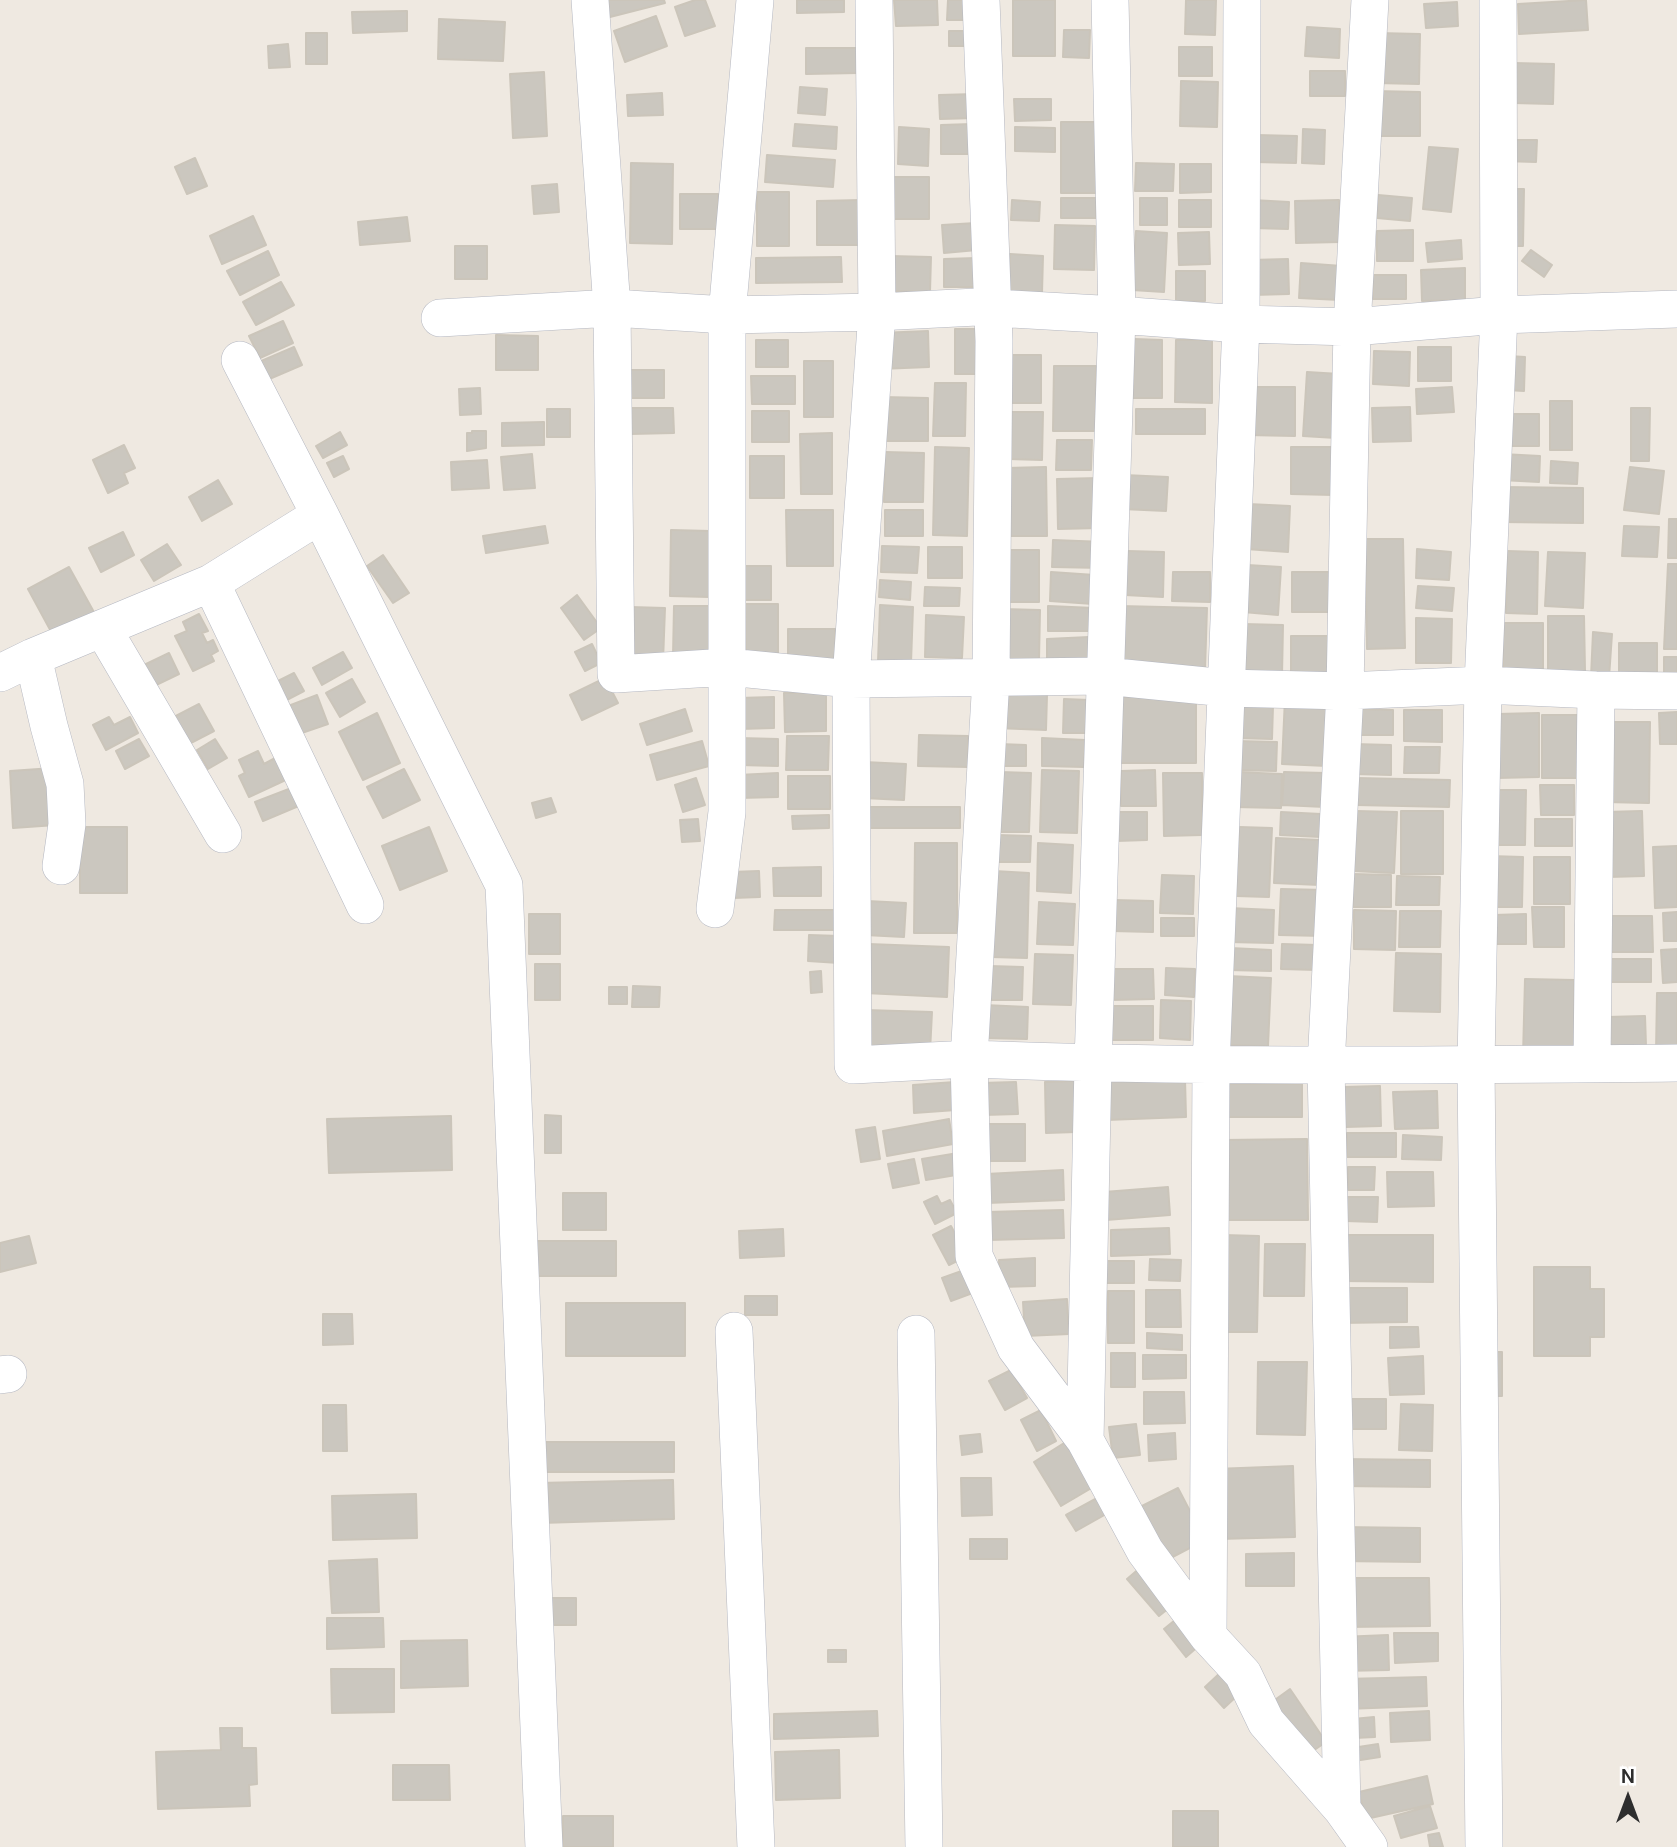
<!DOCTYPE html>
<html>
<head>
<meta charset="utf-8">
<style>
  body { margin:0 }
  #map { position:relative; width:1677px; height:1847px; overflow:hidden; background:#efe9e1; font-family:"DM Sans",sans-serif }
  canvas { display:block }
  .north { position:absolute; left:1593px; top:1763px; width:70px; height:70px; -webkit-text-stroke:5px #fff; paint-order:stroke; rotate:0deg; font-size:19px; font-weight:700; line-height:28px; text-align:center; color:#2e2e2e }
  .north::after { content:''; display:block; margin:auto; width:24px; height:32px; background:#2e2e2e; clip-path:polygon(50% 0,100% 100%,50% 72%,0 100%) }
</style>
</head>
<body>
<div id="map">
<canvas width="1677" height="1847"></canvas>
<div class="north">N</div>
</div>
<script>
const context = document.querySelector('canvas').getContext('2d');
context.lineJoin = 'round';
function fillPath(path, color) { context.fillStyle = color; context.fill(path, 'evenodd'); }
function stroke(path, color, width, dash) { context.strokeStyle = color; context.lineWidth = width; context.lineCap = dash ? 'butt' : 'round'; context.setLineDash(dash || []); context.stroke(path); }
const building = new Path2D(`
  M606 0H664L665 3 610 17Z
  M695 0H705L715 26 685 36 675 7Z
  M797 0H844V12L797 13Z
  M894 0H937L938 25 896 26Z
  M948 0H973V20H947Z
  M1013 0H1055V56H1013Z
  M1186 0H1216L1215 35 1185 34Z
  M1586 0 1588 30 1519 34 1518 4Z
  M1457 2 1458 26 1426 28 1424 4Z
  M407 11V31L353 33 352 12Z
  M656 16 667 46 625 62 614 31Z
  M439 19 505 22 503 61 438 59Z
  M1307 27 1340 29 1339 58 1305 56Z
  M1064 30H1090L1089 58 1063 57Z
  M949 31H973V46H949Z
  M306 33H327V64H306Z
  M1377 33 1420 34 1419 84 1376 83Z
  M288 44 290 67 269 68 268 46Z
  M1179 47H1212V76H1179Z
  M806 48H857L858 73 806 74Z
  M1514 63 1554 64 1553 104 1513 103Z
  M1310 71H1345V96H1310Z
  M544 72 547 136 513 138 510 74Z
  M1181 81 1218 82 1217 127 1180 126Z
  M800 87 827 89 825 115 798 113Z
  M1374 91 1420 92V136H1374Z
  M662 93 663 115 628 116 627 95Z
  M976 94V118L940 119 939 95Z
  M1014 99H1051V120L1015 121Z
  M1061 122H1098V193H1061Z
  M795 124 837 127 836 149 793 146Z
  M972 124 973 154H941V125Z
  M899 127 929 129 928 166 898 164Z
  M1015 127 1055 128V152L1015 151Z
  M1303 129 1325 130 1324 164 1302 163Z
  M1256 135 1297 136 1296 163 1255 162Z
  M1503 140H1537L1536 162 1503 161Z
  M1429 147 1458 149 1451 212 1423 209Z
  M767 155 835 160 833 187 765 182Z
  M195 158 207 186 187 194 175 167Z
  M631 163 673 164 672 244 630 243Z
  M1136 163 1174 164 1173 191H1135Z
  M1180 164H1211V192L1180 193Z
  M893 177H929V219H893Z
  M557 184 559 212 534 214 532 186Z
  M1507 189H1524L1523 246H1506Z
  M757 192H789V246H757Z
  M680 194H718V229H680Z
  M1378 195 1412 198 1410 221 1377 218Z
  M1061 198H1096V218H1061Z
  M1140 198H1167V225H1140Z
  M862 200V245H817V201Z
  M1012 200 1040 202 1039 221 1011 220Z
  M1179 200H1211V227H1179Z
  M1252 200 1289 202 1288 229 1251 228Z
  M1339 200 1340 242 1296 243 1295 201Z
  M253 216 266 245 222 264 210 236Z
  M407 217 410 241 360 245 358 222Z
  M976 223 977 250 944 253 942 225Z
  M1055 225 1095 226 1094 270 1054 269Z
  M1413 230V261H1377V231Z
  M1136 231 1167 233 1164 292 1132 290Z
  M1209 232 1210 264 1179 265 1178 233Z
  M1461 240 1462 259 1428 262 1426 243Z
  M455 246H487V279H455Z
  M1531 250 1552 265 1544 277 1522 261Z
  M268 251 279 275 240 295 227 271Z
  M1010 254 1043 256 1042 293H1009Z
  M890 256 931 257 930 292 889 291Z
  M841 257 842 282 756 283V258Z
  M977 258 978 287H944V259Z
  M1288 259 1289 294 1252 295 1251 260Z
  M1301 263 1342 266 1340 300 1299 298Z
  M1465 268V300L1422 301 1421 270Z
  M1176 271H1205V301H1176Z
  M1373 275H1406V299H1373Z
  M281 282 294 305 256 325 243 302Z
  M283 321 293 343 260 358 249 336Z
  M955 329H983V374H955Z
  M928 331 929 367 880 369 879 333Z
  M496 335 538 336V370H496Z
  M1134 339 1162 340V398H1133Z
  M756 340H788V367H756Z
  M1176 340H1212V403L1175 402Z
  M294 347 302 365 267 380 259 362Z
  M1418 347H1451V381H1418Z
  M1374 351 1410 352 1409 386 1373 384Z
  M1004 355H1041V403H1004Z
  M1508 356 1525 357 1524 391 1507 390Z
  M804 361H833V417H804Z
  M1054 366H1096L1095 431H1053Z
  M628 370H664V398H628Z
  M1307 372 1340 374 1336 438 1303 436Z
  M751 376H795V404H752Z
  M935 383H966L965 436H933Z
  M1247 387H1295V436L1247 435Z
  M1452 387 1454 412 1417 414 1416 389Z
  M480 388 481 414 460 415 459 389Z
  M882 397 928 398V441H882Z
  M1550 401H1572V450H1550Z
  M1410 407 1411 441 1373 442 1372 408Z
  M629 408H673L674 433 630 434Z
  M1631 408H1650L1649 461H1631Z
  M547 409H570V437H547Z
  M1136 409H1205V434H1136Z
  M752 411H789V442H752Z
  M1009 412H1043L1042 460 1008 459Z
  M1503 414H1539V446H1503Z
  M544 422V445L502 446V423Z
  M472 431H486V448L467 451V433H472Z
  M340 432 347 445 323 458 316 446Z
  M832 433V494H801L800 434Z
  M1057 440H1092L1091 470H1056Z
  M124 445 135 468 124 473 128 483 108 493 93 460Z
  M935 447 969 448 967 536 933 535Z
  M1291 447H1335L1334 495 1291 494Z
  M885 452 924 453 923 502H884Z
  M532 454 535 488 504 490 501 457Z
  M1502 454 1540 456 1539 482 1501 480Z
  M343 456 349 469 334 477 327 463Z
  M750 456H784V498H750Z
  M487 460 489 488 452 490 451 462Z
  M1551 461 1578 463 1577 484 1550 483Z
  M1046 467 1047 536H1007L1006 468Z
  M1630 467 1664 471 1659 514 1624 510Z
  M1124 475 1168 477 1166 511 1122 509Z
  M1099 478 1100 528 1058 529 1057 479Z
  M218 480 232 504 202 521 189 497Z
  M1502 487 1583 488V523L1501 522Z
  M1248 504 1290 506 1288 552 1246 549Z
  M786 510H833V566H787Z
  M885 510H923V536H885Z
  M1669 519H1677V558H1668Z
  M545 526 548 543 486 553 483 536Z
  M1624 526 1659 527 1657 557 1622 556Z
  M671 530 710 531 709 597 670 596Z
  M123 532 134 555 101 572 89 548Z
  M1365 539H1403L1405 648 1367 649Z
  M1053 540 1105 542 1104 568 1052 567Z
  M167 544 181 565 154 581 141 560Z
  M882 546 919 547 917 573 881 572Z
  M928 547H962V578H928Z
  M1417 549 1451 552 1449 580 1416 578Z
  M1005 550H1039V602H1004Z
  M1127 551 1164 552 1163 597 1125 595Z
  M1507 551 1538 552 1537 614 1506 613Z
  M1548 552 1585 553 1583 608 1545 606Z
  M383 555 409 593 393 603 367 566Z
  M1668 564H1677V649H1664Z
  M1247 565 1281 567 1278 615 1243 612Z
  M741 566H771V600H742Z
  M69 567 95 614 54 637 28 589Z
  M1051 572 1095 575 1093 604 1050 601Z
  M1173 572H1210V602L1172 601Z
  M1292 572H1334V612H1292Z
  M880 580 911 582 910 600 879 597Z
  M1418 586 1454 588 1452 611 1416 608Z
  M925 587 960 588 959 606H924Z
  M577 595 601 628 584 640 561 608Z
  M745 604H778V657H746Z
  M880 605 913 607 911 663 878 662Z
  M674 606H714L713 656H673Z
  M1048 606 1095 608V631H1048Z
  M1119 606 1207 608 1205 670 1118 668Z
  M630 607 665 608 663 662 628 661Z
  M1002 609 1040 610 1039 660 1000 659Z
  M199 614 208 631 202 633 207 643 213 640 218 651 211 655 214 661 193 671 175 636 187 631 183 622Z
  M926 615 964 617 962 658 925 657Z
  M1548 616H1584L1585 671 1548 672Z
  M1416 618 1452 619 1451 663H1416Z
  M1503 623H1543V674H1503Z
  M1243 624 1283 625 1282 676 1241 675Z
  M788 629H835V662H788Z
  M1593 632 1612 634 1609 678 1591 677Z
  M1291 636H1334V676H1291Z
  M1089 637V662L1047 663V639Z
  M1619 643H1657V675H1619Z
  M592 644 601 663 585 671 575 652Z
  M343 652 352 668 322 685 313 668Z
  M169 653 179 674 154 686 144 665Z
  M1664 657H1677V677H1664Z
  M294 673 304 691 279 704 270 685Z
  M605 678 618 703 582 720 570 695Z
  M352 679 365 702 340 717 326 693Z
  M784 693H826V731L785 732Z
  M997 693 1047 695 1046 730 996 728Z
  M317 695 328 724 293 736 283 708Z
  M774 697V728L739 729 738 698Z
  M1120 697H1196V763H1120Z
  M1285 698 1330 700 1327 766 1282 764Z
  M1064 699 1089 700 1088 733H1063Z
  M199 704 214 731 185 746 170 719Z
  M1237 705 1273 706 1272 739 1236 738Z
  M685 709 692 731 647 745 640 724Z
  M1359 709 1393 710V735H1359Z
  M1404 710H1442V742L1404 741Z
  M1677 712V744H1660L1659 713Z
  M377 713 400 763 363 780 339 732Z
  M1539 713V777L1497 778V714Z
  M1542 715H1580L1581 778H1542Z
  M109 717 114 725 130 717 138 733 106 750 93 725Z
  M1606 722H1650L1649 803 1605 802Z
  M919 735 968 736V767L918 766Z
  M787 736H829L828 770H786Z
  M739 738 778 739V766L739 765Z
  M1042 738 1085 740 1084 767 1042 766Z
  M139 739 149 756 125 769 116 751Z
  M215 739 227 758 208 769 197 750Z
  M702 741 709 766 657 780 650 755Z
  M1236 741 1277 742 1276 771 1235 770Z
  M999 744 1026 745V766H999Z
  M1353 744 1391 745V775L1353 774Z
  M1405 747H1440L1439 773H1404Z
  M258 751 264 764 279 756 290 778 249 797 239 776 245 773 239 760Z
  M864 762 906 764 904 800 863 798Z
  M53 768 56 825 13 828 10 771Z
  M404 769 420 800 383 818 367 787Z
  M1042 770 1079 771 1077 833 1040 832Z
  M1155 770 1156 806H1121V771Z
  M1000 772 1031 773 1029 832H997Z
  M1235 772 1282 774 1281 808 1234 807Z
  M1284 772 1326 773 1325 807 1282 805Z
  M778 773V797L739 798 738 775Z
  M1163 773H1202V835L1164 836Z
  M788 776H830V809H788Z
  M696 778 705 805 683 812 675 785Z
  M1356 778 1450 780 1449 807 1356 805Z
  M1540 785H1574V815H1541Z
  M294 787 301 805 263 821 255 802Z
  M1491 790H1526L1525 845H1490Z
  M551 798 556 812 536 818 532 803Z
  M864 807H960V828H864Z
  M1356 811 1397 812 1394 873 1353 871Z
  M1401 811H1443V874H1401Z
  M1642 811 1644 876 1608 877 1605 812Z
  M1116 812H1147V840L1116 841Z
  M1281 812 1321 814V837L1280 835Z
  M829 815V828L793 829 792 816Z
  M698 819 700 841 682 842 680 820Z
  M1535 819H1572V846H1535Z
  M80 827H127V893H80Z
  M429 827 447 871 400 890 382 846Z
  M1239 827 1272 828 1269 897 1236 896Z
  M997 835 1031 836 1030 862H997Z
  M1276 838 1321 840 1320 885 1274 883Z
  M915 843H957V933H914Z
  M1038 843 1073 845 1071 893 1037 891Z
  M1677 846V907L1655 908 1653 847Z
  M1489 856 1523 857 1522 907H1488Z
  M1534 857H1570V904H1534Z
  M821 867V896H774L773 868Z
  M759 871 760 897 733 898 731 872Z
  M994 871 1029 873 1027 958 991 957Z
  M1353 874 1391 875V907H1353Z
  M1162 875 1194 876 1193 914 1160 913Z
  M1397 876 1440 877 1439 905H1396Z
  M1281 889 1326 890 1324 936 1279 935Z
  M1114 900 1153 901V932L1112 931Z
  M867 901 906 903 904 937 865 935Z
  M1039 902 1075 904 1073 945 1037 944Z
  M1532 907H1564V947H1534Z
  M1229 908 1274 910 1273 943 1228 942Z
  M775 910H835V930H774Z
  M1354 910 1396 911 1395 950 1354 949Z
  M1400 911H1441L1440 947H1399Z
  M1677 912V941H1664L1663 913Z
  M529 914H560V954H529Z
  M1526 914V944H1495L1494 915Z
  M1606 916H1652L1653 952H1606Z
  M1161 918H1194V936H1161Z
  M809 935 840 936 839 963 808 961Z
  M868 944 949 947 947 997 865 993Z
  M1282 944 1318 945 1317 970 1281 969Z
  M1230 948 1271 950V971L1228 970Z
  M1677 949V982L1663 983 1661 950Z
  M1396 953 1441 954 1440 1012 1394 1011Z
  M1035 954 1073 955 1071 1005 1033 1004Z
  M1610 959H1651V982H1610Z
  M535 964H560V1000H535Z
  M989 966 1023 967 1022 1000H988Z
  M1166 968 1195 969 1194 997 1165 995Z
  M1111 969H1153L1154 999 1111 1000Z
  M821 971 822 992 811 993 810 972Z
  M1228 976 1271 978 1268 1046 1226 1045Z
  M1525 979 1574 980V1057L1523 1056Z
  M633 986 660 987 659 1007H632Z
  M609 987H627V1004H609Z
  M1657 993H1677V1052H1656Z
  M1161 1000 1191 1001 1190 1040 1160 1038Z
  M984 1005 1028 1007 1027 1039 983 1038Z
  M1108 1006H1153V1040H1108Z
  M865 1010 932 1012 930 1052 864 1050Z
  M1645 1016 1646 1046 1608 1047 1607 1017Z
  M1185 1079 1186 1117 1106 1120 1104 1082Z
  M1076 1081V1132L1046 1133 1045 1082Z
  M955 1082 956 1110 914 1113 913 1085Z
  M1016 1082 1018 1114 983 1115 981 1083Z
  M1218 1084H1302V1117H1218Z
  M1380 1086 1381 1126 1345 1127 1344 1087Z
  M1437 1091 1438 1128 1395 1129 1393 1092Z
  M545 1115 561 1116V1153H545Z
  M451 1116 452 1170 329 1173 327 1119Z
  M949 1119 953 1144 887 1156 883 1131Z
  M981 1124H1025V1161H981Z
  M875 1127 880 1159 861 1162 856 1130Z
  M1347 1133H1396V1157H1347Z
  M1403 1135 1442 1137 1441 1160 1402 1159Z
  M1307 1139 1308 1220H1224V1140Z
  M958 1153 962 1174 926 1180 922 1159Z
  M914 1159 919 1183 893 1188 888 1164Z
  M1348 1167H1375L1374 1190H1348Z
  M1063 1170 1064 1200 987 1203 986 1174Z
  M1387 1172H1433L1434 1206 1388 1207Z
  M1168 1187 1170 1215 1106 1220 1104 1192Z
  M563 1193H606V1230H563Z
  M937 1196 941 1204 950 1200 957 1213 935 1224 924 1202Z
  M1346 1197H1378L1377 1222 1345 1221Z
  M1063 1210 1064 1238 988 1240 987 1212Z
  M951 1226 967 1256 949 1265 933 1235Z
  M1169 1228 1170 1254 1111 1256V1230Z
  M783 1229 784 1256 740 1258 739 1231Z
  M1223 1235 1259 1236 1257 1332H1223Z
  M1342 1235H1433V1282L1342 1281Z
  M29 1236 36 1263 0 1272V1243Z
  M534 1241H616V1276H534Z
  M1265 1244H1305L1304 1296H1264Z
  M1035 1258V1286L1000 1287 999 1260Z
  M1150 1259 1181 1260 1180 1281 1149 1280Z
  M1105 1261H1134V1283H1105Z
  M1534 1267H1590V1289H1604V1337H1590V1356H1534Z
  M970 1268 978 1291 951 1301 942 1278Z
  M1338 1288H1407V1322L1339 1323Z
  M1146 1290H1180L1181 1327H1146Z
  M1108 1291H1134V1343H1108Z
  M745 1296H777V1315H745Z
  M1067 1299 1069 1334 1025 1336 1023 1302Z
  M566 1303H685V1356H566Z
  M323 1314H352L353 1344 323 1345Z
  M1390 1327H1418L1419 1347 1390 1348Z
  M1147 1333 1182 1335V1350L1147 1348Z
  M1483 1352H1502V1396H1483Z
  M1111 1353H1135V1387H1111Z
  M1143 1355H1186V1378L1143 1379Z
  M1423 1356 1424 1394 1390 1395 1388 1358Z
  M1258 1362H1307L1305 1435 1257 1434Z
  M1011 1370 1027 1398 1005 1410 989 1381Z
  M1144 1392H1184L1185 1423 1144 1424Z
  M1339 1399H1386V1429H1339Z
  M1401 1404 1433 1405 1432 1451 1399 1450Z
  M323 1405H346L347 1451H323Z
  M1041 1410 1056 1441 1037 1451 1021 1420Z
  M1136 1424 1140 1455 1113 1458 1109 1427Z
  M1175 1433 1176 1459 1149 1461 1148 1435Z
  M980 1434 982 1452 962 1455 960 1436Z
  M1072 1438 1100 1483 1061 1506 1034 1462Z
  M537 1442H674V1472H537Z
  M1340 1459 1430 1460V1487L1340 1486Z
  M1293 1466 1295 1537 1218 1539 1215 1469Z
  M961 1478H991L992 1515 962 1516Z
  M673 1480 674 1519 540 1523 538 1483Z
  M1178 1488 1205 1540 1163 1562 1136 1509Z
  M416 1494 417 1538 333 1540 332 1496Z
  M1099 1497 1108 1513 1076 1531 1066 1515Z
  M1340 1527 1420 1528V1562L1339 1561Z
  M970 1539H1007V1559H970Z
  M1294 1553V1586H1246V1554Z
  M377 1559 379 1612 332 1613 329 1561Z
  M1141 1567 1174 1604 1159 1616 1127 1579Z
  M1345 1578H1429L1430 1626 1345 1627Z
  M550 1598H576V1625H550Z
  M1180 1616 1202 1643 1186 1657 1164 1629Z
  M327 1618H383L384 1647 327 1649Z
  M1394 1633H1438V1661L1395 1663Z
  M1388 1635 1389 1670 1341 1671 1340 1637Z
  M467 1640 468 1686 401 1688V1641Z
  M828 1650H846V1662H828Z
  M331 1669H394V1712L332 1713Z
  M1220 1673 1239 1694 1224 1708 1205 1687Z
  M1426 1677 1427 1706 1345 1709 1344 1679Z
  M1290 1689 1326 1742 1307 1755 1272 1702Z
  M877 1711 878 1736 774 1739V1714Z
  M1429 1711 1430 1740 1391 1742 1390 1713Z
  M1374 1717 1375 1737 1354 1738 1353 1719Z
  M220 1728H242V1748H256L257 1784 249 1785 250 1806 158 1809 156 1752 221 1750Z
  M1378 1744 1380 1757 1354 1761 1352 1748Z
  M839 1750 840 1798 776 1800 775 1752Z
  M393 1765H449L450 1800H393Z
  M1427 1776 1433 1804 1366 1819 1359 1792Z
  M1430 1806 1437 1828 1401 1838 1394 1816Z
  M1173 1811H1218V1847H1173Z
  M563 1816H613V1847H563Z
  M1439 1833 1443 1847H1430L1428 1835Z`);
const minor = new Path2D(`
  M590 0 612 308 616 674 728 667 851 679 1105 676 1226 688 1345 691 1483 685 1596 690 1677 691
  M874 0 877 312 851 679 853 1065 969 1059 974 1256 1016 1348 1085 1440 1145 1551 1208 1636 1243 1674 1266 1722 1342 1809 1369 1847
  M981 0 994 341 991 678 969 1059C1205 1068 1441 1065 1677 1063
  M440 318 612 308 727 315 877 312 977 307 1117 315 1241 324 1352 327 1499 315 1677 309
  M320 515 504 885 544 1847
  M211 583 365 905
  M103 629 223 834
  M33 657 49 726 65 784 67 824 61 866
  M0 673 33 657 211 583 320 515 240 360
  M715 909 727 812V315L755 0
  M1592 1063 1596 690
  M734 1331 756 1847
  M916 1334 924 1847
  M0 1375 8 1374
  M1085 1440 1093 1064 1117 315 1110 0
  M1208 1636 1211 1066 1241 324 1242 0
  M1342 1809 1326 1066 1345 691 1352 327 1370 0
  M1484 1847 1476 1065 1483 685 1499 315 1498 0`);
fillPath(building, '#cbc7bf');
stroke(building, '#cbc5ba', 2);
stroke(minor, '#b4b7c1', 38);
stroke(minor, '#fff', 37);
</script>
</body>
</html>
